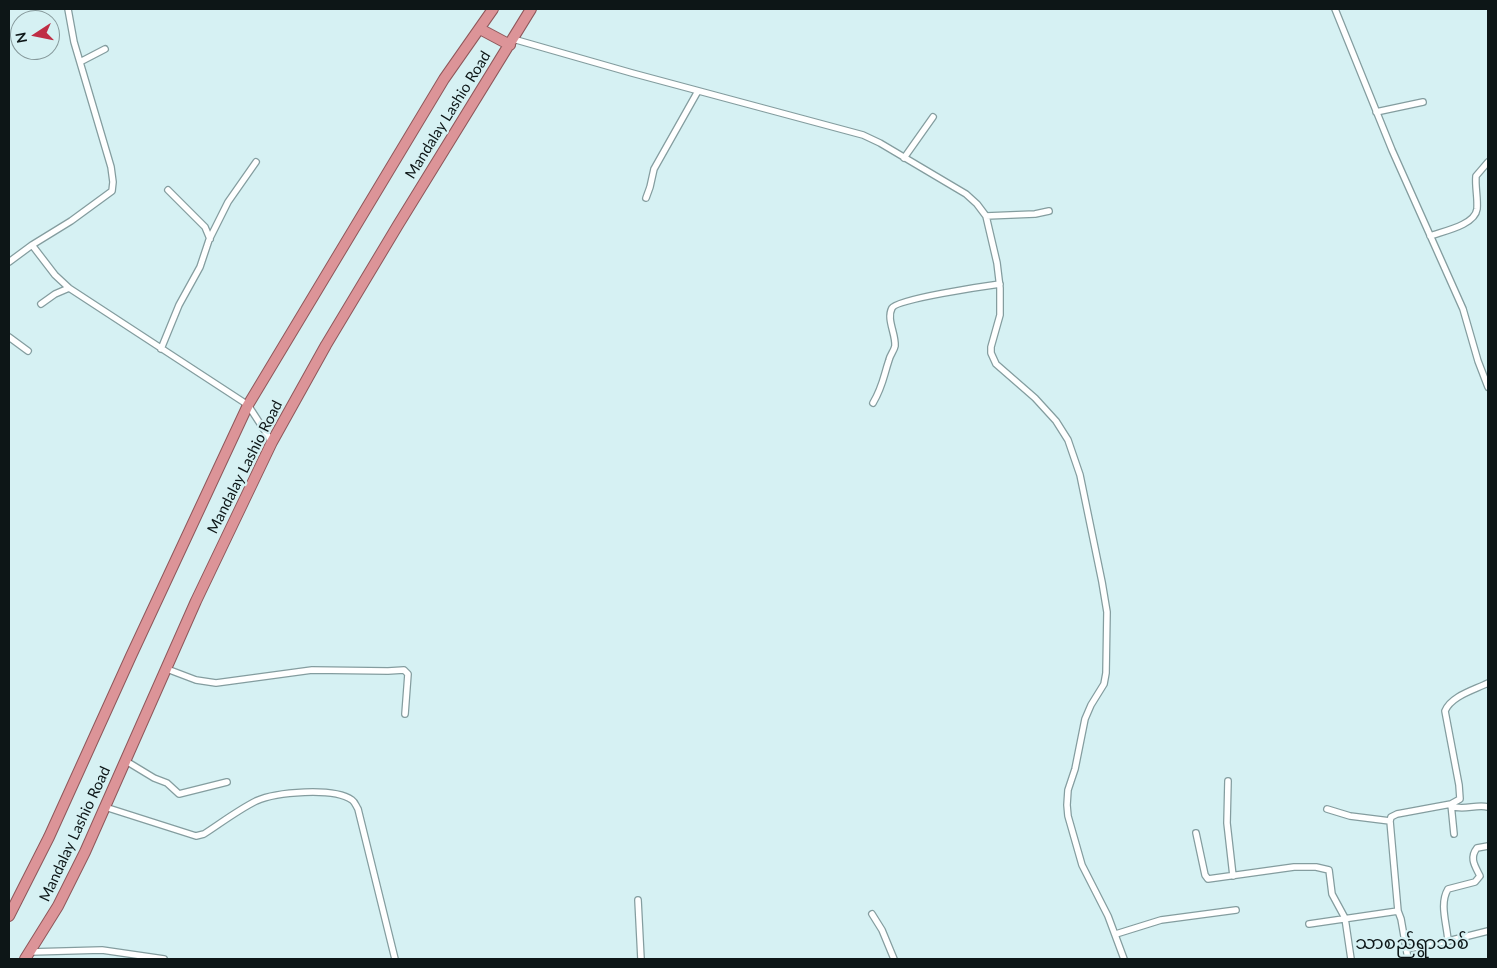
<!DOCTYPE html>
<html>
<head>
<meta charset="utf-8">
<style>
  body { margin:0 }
  #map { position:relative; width:1497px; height:968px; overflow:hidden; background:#d6f1f3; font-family:Lato,sans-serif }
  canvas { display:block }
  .frame { position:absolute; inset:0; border:10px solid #0d1617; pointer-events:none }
  .north { position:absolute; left:10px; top:10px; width:50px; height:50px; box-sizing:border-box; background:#d6f1f3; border:1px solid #86999b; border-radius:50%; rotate:259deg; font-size:14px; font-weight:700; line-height:20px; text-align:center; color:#0d1617 }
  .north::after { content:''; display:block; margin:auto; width:18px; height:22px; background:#bf2e45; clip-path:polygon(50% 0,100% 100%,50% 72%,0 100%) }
</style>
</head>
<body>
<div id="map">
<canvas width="1497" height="968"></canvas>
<div class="frame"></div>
<div class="north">N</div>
</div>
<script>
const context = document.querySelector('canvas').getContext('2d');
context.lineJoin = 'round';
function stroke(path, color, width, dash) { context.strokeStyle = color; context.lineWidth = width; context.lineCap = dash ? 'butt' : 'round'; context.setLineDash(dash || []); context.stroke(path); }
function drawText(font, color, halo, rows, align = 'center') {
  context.font = font + ' Lato,"Noto Sans Myanmar",sans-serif'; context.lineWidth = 4.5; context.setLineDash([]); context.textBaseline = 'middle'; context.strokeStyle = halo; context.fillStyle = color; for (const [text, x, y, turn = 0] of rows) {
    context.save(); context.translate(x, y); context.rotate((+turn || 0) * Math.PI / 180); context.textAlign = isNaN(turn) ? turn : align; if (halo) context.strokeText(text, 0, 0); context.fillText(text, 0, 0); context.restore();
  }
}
const minor = new Path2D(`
  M68 9 74 42 111 167 113 182 112 191 71 221 32 245 55 275 69 288 248 405 272 442
  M1335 9 1392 150 1463 309 1478 361 1488 387
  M513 39 632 73 863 135 880 143 966 194 977 204 986 216 997 263 1000 288V315L991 347V353L996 364 1035 398 1056 421 1068 440 1080 475 1102 582 1107 612 1106 673 1104 684 1091 705 1085 719 1075 769 1068 790 1067 805 1068 816 1082 865 1108 916 1124 959
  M80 62 105 49
  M1376 112 1423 102
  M904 158 933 117
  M168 190 205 227 210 239
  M646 198 650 187 654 169 698 91
  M986 216 1035 214 1049 211
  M1430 236C1444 231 1475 225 1477 209 1478 198 1475 187 1476 176L1488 162
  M9 262 32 245
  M41 304 55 294 69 288
  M9 337 28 351
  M161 349 179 305 200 267 209 240 228 202 256 162
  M873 403C883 386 883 378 889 360 890 355 894 351 895 346 896 334 886 319 892 308 897 299 985 286 1000 284
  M167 669 196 680 216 683 312 670 388 671 404 670 408 674 405 714
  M126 761 154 778 167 783 179 794 227 782
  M1228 781 1227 823 1233 876
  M1451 804 1454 834
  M1451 806C1463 811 1476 804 1488 807
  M105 807 196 836 204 834C221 823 238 810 256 801 276 792 333 787 352 800 355 802 356 806 358 809L395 959
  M1327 809 1350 816 1390 821
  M1196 833 1205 875 1208 879 1294 867H1316L1329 870 1332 894 1345 918 1351 959
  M638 900 641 959
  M872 914 882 930 894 959
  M1309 924 1398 911
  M1116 934 1161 920 1236 910
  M1448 941 1488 931
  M1407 949 1448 941C1447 924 1439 904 1448 889L1475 882 1480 876C1475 866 1469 858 1477 848L1488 846
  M30 952 102 950 164 959
  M1408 959 1401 919 1398 911 1390 821 1391 817 1397 814 1451 804 1460 799 1459 785 1445 711C1451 696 1474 690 1488 683`);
const trunk = new Path2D(`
  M480 29 510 45
  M9 916 49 837 131 656 248 405 444 79 493 9
  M25 959 58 906 85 852 196 601 272 442 326 345 398 225 531 9`);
const streetNames = [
  ["Mandalay Lashio Road",448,115,-58],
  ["Mandalay Lashio Road",245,467,-63],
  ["Mandalay Lashio Road",75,834,-65]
];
const quarterNames = [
  ["သာစည်ရွာသစ်",1412,943]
];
stroke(minor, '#849d9f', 8);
stroke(trunk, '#8e575a', 12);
stroke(minor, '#fff', 5.5);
stroke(trunk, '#dc9498', 10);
drawText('15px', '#0d1617', '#d6f1f3', streetNames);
drawText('18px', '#0d1617', '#d6f1f3', quarterNames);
</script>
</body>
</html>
